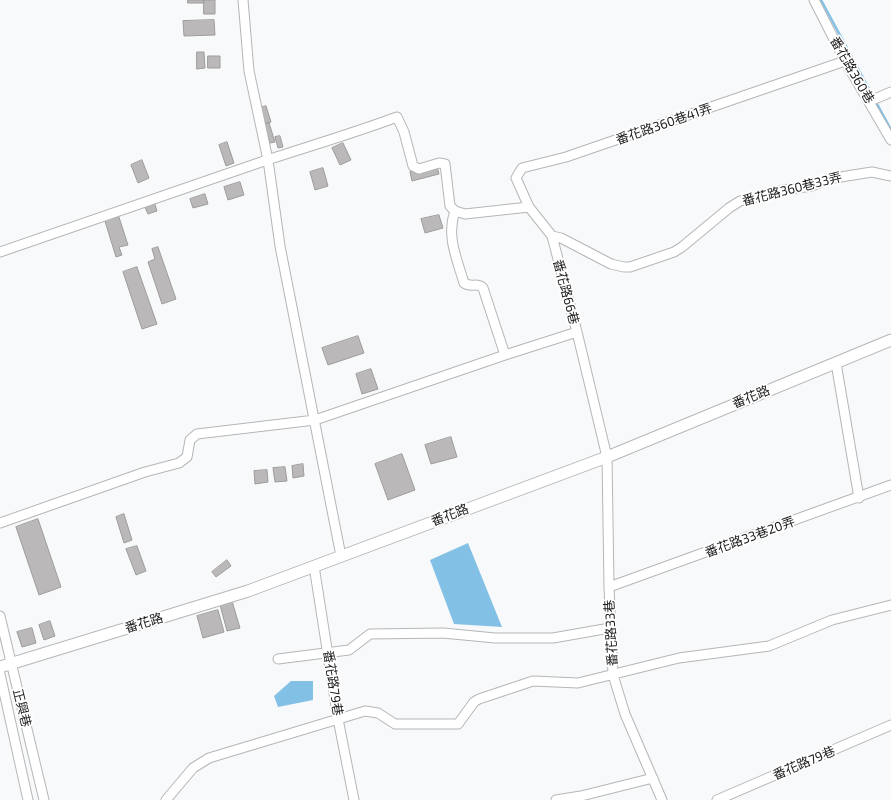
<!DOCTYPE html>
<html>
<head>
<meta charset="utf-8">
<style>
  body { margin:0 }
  canvas { display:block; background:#f8f9fa }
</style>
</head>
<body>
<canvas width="891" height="800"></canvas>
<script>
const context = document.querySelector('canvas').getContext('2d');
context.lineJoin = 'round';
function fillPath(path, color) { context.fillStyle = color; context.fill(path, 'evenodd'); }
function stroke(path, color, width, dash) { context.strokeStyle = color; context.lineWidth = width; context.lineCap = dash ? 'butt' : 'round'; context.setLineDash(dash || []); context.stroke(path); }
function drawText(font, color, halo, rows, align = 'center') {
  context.font = font + ' "Exo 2","Noto Sans TC",sans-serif'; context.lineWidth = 3.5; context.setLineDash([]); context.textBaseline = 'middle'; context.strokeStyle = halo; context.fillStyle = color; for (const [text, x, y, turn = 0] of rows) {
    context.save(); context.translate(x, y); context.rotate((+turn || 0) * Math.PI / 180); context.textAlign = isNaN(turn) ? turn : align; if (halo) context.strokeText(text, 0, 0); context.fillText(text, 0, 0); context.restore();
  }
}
const water = new Path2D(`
  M468 543 502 627 454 624 430 560Z
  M291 681H313V700L278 707 274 696Z`);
const stream = new Path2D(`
  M821 0 891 130`);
const building = new Path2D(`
  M188 0H204V3H188Z
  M204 0H215V14H204Z
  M214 20 215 35 184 36 183 21Z
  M197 52H204L205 68 197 69Z
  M208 56H220V68H208Z
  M266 106 271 122 262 125 256 109Z
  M269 123 275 142 270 143 264 124Z
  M280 136 283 147 278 148 275 137Z
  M227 142 234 163 226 166 219 145Z
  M343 143 351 160 340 165 332 148Z
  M142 160 149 178 138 183 131 165Z
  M437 166 439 174 412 181 410 172Z
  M323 168 328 186 315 190 310 172Z
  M240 182 244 195 228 200 224 187Z
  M205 194 208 204 193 208 190 199Z
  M154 201 157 211 148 214 144 205Z
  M118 214 128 245 119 247 122 255 116 257 104 218Z
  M439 215 443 228 425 233 421 219Z
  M158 247 176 299 162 304 148 262 155 259 152 249Z
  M137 267 157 324 142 329 123 272Z
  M358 336 364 353 328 365 322 348Z
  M371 369 378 389 362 394 356 374Z
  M451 437 457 457 431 464 425 445Z
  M402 454 415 490 388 500 375 464Z
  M303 464 304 476 293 478 292 466Z
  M285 467 287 481 275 482 273 468Z
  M267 470 268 482 255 484 254 471Z
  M124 514 132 540 124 543 116 517Z
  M38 519 61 587 39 595 16 527Z
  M137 546 146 571 136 575 126 549Z
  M227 560 231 566 216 577 212 572Z
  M232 601 240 628 227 631 220 605Z
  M218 610 224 632 203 638 197 616Z
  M50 621 55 636 44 640 39 625Z
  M32 628 36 643 22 647 17 632Z`);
const minor = new Path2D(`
  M243 0 249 71 268 160 280 246 341 556
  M814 0 845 61 891 140
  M870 101 891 92
  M529 207 516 178 522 168 566 157 845 61
  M455 211 465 214 529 207 552 236 577 332 607 457 609 587 613 675 625 714 662 800
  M552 236 561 238 611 264 624 267H630L674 252 682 247 729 208 740 201 783 190 812 186 828 179 872 172 891 176
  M0 252C89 222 178 191 267 160 310 146 354 133 397 117L404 132 413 166 419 169 439 163 445 164 450 206 455 211C446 236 457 259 464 283 471 288 478 282 483 288L505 355
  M836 363 859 498
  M0 523 145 472 179 463 187 457 190 440 197 434 315 420 505 355 577 332
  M314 566 338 719 354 800
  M609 587 891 485
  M0 616 44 800
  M278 659 349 650 370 634 443 633 495 638H553L610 628
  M0 674 28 800
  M166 800 193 768 209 758 365 711 378 713 395 724H458L474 702 479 699 533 681 578 683 679 658 769 646 832 620 891 605
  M556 800 581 796 653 778
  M717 800 891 725`);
const major = new Path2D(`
  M0 667 248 591 607 457 891 340`);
const streetNames = [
  ["番花路360巷",852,70,60],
  ["番花路360巷41弄",664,124,-19],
  ["番花路360巷33弄",792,189,-14],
  ["番花路66巷",566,292,75],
  ["番花路",751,397,-22],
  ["番花路",450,515,-21],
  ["番花路33巷20弄",750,537,-20],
  ["番花路",144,623,-17],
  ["番花路33巷",611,633,-93],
  ["番花路79巷",333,683,81],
  ["正興巷",22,708,76],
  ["番花路79巷",804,763,-23]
];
fillPath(water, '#83c0e6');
stroke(stream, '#83c0e6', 2.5);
fillPath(building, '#bab8b8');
stroke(building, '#9d9c9b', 1);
stroke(minor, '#b5b6b7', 11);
stroke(major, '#b5b6b7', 13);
stroke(minor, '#fff', 9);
stroke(major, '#fff', 11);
drawText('13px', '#1c1c1d', '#fff', streetNames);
</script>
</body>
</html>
